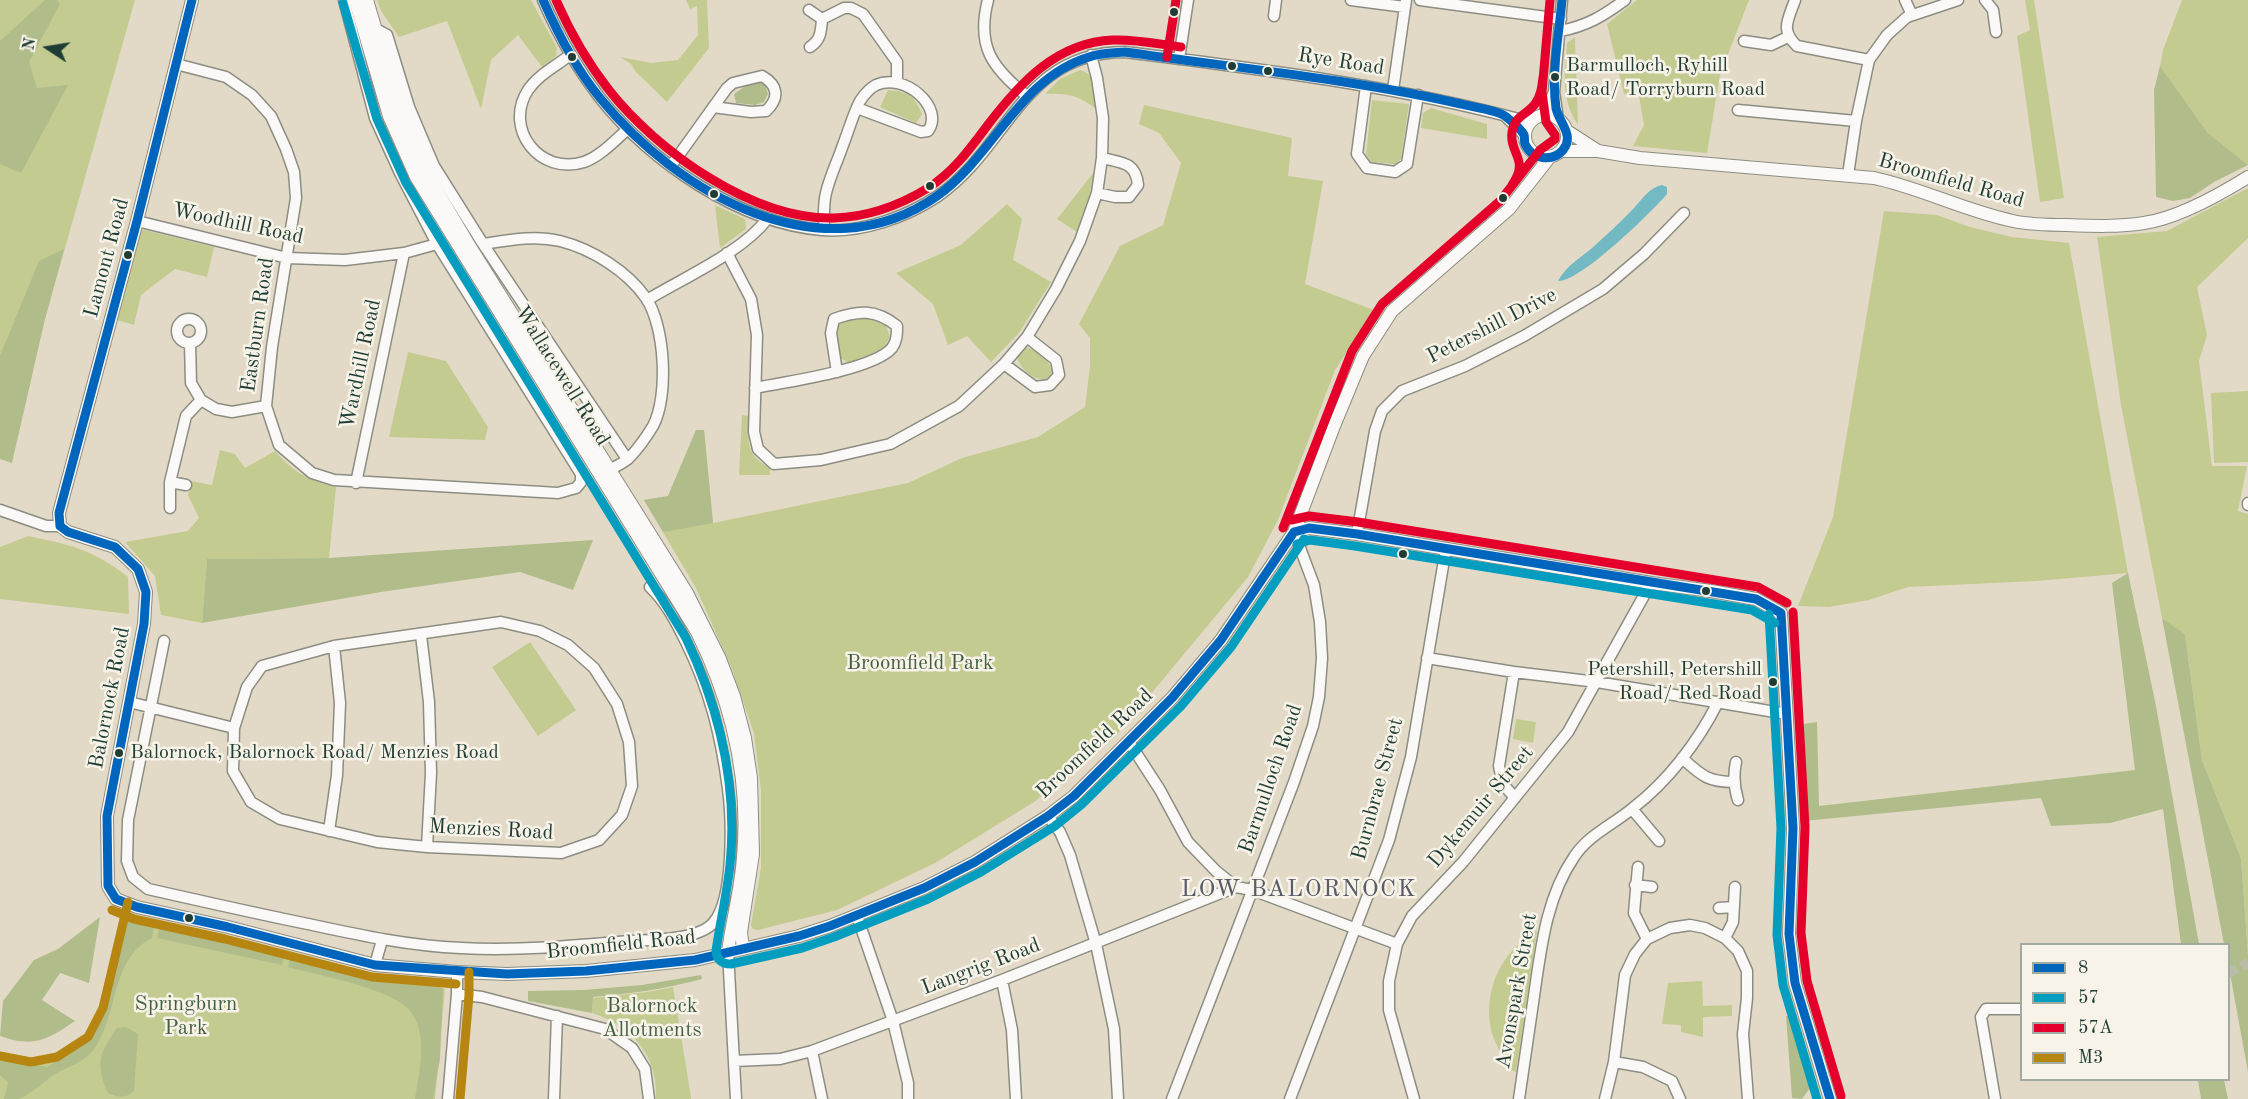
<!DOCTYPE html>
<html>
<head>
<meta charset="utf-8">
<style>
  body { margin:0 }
  #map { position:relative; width:2248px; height:1099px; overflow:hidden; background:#e2dac7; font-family:"Old Standard TT",serif }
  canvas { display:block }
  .legend { position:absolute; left:2020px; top:943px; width:210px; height:138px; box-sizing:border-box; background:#f7f3e8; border:2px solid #a1aaa0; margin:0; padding:8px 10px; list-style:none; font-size:18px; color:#1f3d34 }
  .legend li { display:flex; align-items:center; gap:12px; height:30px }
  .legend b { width:30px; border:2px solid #a1aaa0 }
  .north { position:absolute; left:18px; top:18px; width:60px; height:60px; -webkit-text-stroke:4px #f7f3e8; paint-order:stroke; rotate:282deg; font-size:16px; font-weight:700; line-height:24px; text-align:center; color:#1f3d34 }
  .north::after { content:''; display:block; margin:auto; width:21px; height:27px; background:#1f3d34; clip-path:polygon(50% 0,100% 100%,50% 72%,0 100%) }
</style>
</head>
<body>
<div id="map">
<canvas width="2248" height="1099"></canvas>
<ul class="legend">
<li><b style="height:8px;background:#0065bd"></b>8</li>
<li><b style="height:8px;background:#039ebf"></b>57</li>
<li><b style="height:8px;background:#e4002b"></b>57A</li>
<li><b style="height:8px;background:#b68610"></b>M3</li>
</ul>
<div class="north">N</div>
</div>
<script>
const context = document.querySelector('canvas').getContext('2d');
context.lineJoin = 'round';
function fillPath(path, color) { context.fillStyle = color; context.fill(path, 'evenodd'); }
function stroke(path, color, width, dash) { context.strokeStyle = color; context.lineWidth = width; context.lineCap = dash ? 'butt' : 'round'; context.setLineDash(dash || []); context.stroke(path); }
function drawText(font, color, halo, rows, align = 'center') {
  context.font = font + ' "Old Standard TT",serif'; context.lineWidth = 5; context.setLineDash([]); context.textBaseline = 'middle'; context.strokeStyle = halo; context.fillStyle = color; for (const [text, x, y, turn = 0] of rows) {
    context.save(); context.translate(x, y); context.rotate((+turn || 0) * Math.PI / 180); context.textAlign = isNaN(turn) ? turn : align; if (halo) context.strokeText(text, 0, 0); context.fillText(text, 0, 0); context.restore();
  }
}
const green = new Path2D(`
  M0 0H135L45 319 0 403Z
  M377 0H531L557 48 556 56 542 67 518 35 491 60 481 109 447 21 399 37 381 11Z
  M686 0H707L709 48 667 102 636 72 631 64 620 57 652 63 678 60 698 35 697 6 690 9Z
  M1637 0H1749L1720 75 1707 153 1633 146 1644 125 1639 96 1624 94 1607 24Z
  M2025 0H2034L2064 198 2040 202 2017 36 2030 30Z
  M2182 0H2248V165L2208 133 2160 66 2163 50Z
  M1575 37 1578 125C1560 97 1565 75 1567 43Z
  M1080 70C1098 75 1094 93 1096 109 1077 95 1068 93 1045 94L1060 79Z
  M888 90C908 92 914 95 922 114L916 123 880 107Z
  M1372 100 1409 104 1401 159 1395 164 1371 162 1366 155Z
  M1144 105 1292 138 1288 176 1323 181 1305 284 1374 310 1335 370 1278 520 1248 577 1115 737 1034 802 935 863 837 910 758 930 753 929 751 925 761 868V791L754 733 732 669 696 588 644 500 668 496 696 430H704L713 523 908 483 962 458 1038 437 1085 407 1090 366V338L1079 324 1120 246 1163 225 1181 163 1159 133 1139 124Z
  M1431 108 1487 124V139L1421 128 1423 113Z
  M1094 172 1088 202 1077 232 1057 219Z
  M2248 188V238L2197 287 2207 335 2199 361 2212 466H2247L2238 511 2248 514V955L2241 858 2202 760 2185 634 2162 618 2121 405 2097 237 2167 231Z
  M1007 204 1022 219 1013 260 1051 282 1019 333 991 362 967 336 948 345 933 304 896 273 961 245Z
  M715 205 745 219 746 229 720 248Z
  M1884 211 1937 215 1970 227 2012 237 2069 243 2128 573 2036 581 1908 587 1869 600 1829 607 1798 606 1833 517Z
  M140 229 214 247 207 277 175 269 141 295 134 325 117 320Z
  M847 317H873L885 322 890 337 883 349 850 364 841 358C837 340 830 329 847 317Z
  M1027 348C1038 349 1050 361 1052 372L1047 379C1033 381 1022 370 1017 358L1020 351Z
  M408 352 446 361 488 427 485 440 389 437Z
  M2248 391V462L2214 463 2211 393Z
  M742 415 749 416C748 440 745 455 770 468V475H739Z
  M220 450 235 454 245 468 275 451C295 473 307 480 336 487L329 558 207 559 202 623 161 615 155 576 125 542 188 531 199 518 188 495 191 481 212 485Z
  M28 536C71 545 92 549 128 577L129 614 0 599V547Z
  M530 642 576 710 538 736 492 667Z
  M1516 719 1536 722 1533 743 1513 739Z
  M123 916 445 989 435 1099H0V1056L47 1064 86 1038 100 1017Z
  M1537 931 1516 1072 1511 1070C1504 1059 1496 1046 1492 1033 1484 1004 1493 969 1515 948 1522 941 1528 934 1537 931Z
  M1702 981 1703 1006 1732 1005V1016L1703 1017V1037L1681 1032V1025L1662 1024 1668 983Z
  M673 987 691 1097V1099H656C658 1055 632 1026 592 1013L593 998 647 992Z`);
const forest = new Path2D(`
  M45 0H57L60 4 29 62 37 88 68 85 21 173 0 164V41Z
  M2160 66 2208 133 2248 165 2214 182 2190 198 2173 201 2156 197 2154 90Z
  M757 81 765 85 768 94 764 102 755 105 736 103 734 94 748 84Z
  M64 249 45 319 12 463 0 459V356L39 261Z
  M696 430H704L713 523 663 532 644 500 668 496Z
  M593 540 573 590 520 572 381 592 202 623 207 559 329 558Z
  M2128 573 2155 701 2199 944H2181L2163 809 2110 823 2051 826 2041 798 1804 821V724L1817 722 1819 806 2135 770 2112 583Z
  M2162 618 2185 634 2202 760 2241 858 2248 955V1072L2229 968 2228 944H2224Z
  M100 917 89 983 60 973 42 1000 75 1021C47 1040 34 1048 0 1036L3 1001 34 960 58 949Z
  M124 920 154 926 152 938C110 959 119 1015 94 1049 83 1064 67 1066 52 1076 44 1082 27 1097 18 1099 14 1099 8 1099 4 1099L8 1082 0 1075V1059L47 1067 87 1041 102 1019Z
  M160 927 284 954 282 965 157 938Z
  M290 956 443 988 440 1059 433 1099H415C419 1073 428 1037 412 1013 396 989 317 975 288 967Z
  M701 975 702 979C665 989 630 994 593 997L592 1013 528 1001V991L584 990 642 985Z
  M1793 1014 1812 1085 1802 1099 1792 1098 1786 1016Z
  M126 1027 138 1034 134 1091C124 1099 119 1098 108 1093 95 1063 99 1054 117 1028Z
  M2198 1080H2224L2228 1099H2201Z`);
const water = new Path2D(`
  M1662 185 1667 187V194C1652 212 1579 283 1558 281 1566 266 1580 258 1592 248 1606 235 1621 222 1634 208 1642 199 1650 187 1662 185Z`);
const minorTunnel = new Path2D(`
  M2228 973 2248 963`);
const minor = new Path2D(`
  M543 0C558 35 577 68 600 98 651 162 739 223 822 230 861 233 905 218 938 196 1009 147 1022 52 1125 52 1261 69 1397 86 1530 122
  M988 0C976 46 992 68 1027 96
  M1351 0 1405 7
  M1420 0 1561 19
  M1795 0C1788 20 1780 30 1797 46L1869 60
  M1905 0 1912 15
  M1985 0 1993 10 1996 32
  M809 10 822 19C821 31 821 40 810 47
  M1274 16 1276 0
  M822 19 844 8H851L863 14 897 62V82
  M372 27 387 35 409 107 434 166 483 244 627 459
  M1560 31C1587 26 1603 16 1625 0
  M1744 41 1771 45 1788 37
  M570 55C556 66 538 75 528 90 503 129 540 176 584 162 601 156 615 140 628 129
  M1179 59 1188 0
  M176 64 226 77 252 95 271 116 286 149 294 172 296 198 272 347 266 406 279 445 312 473 334 480 558 493 576 488 581 482V474L437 244 400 173 375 118 344 0
  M1366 86 1357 154 1367 168 1395 172 1407 164 1418 95
  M1393 90 1406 0
  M1738 110 1856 121
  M1543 115 1554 92
  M1505 116 1524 135
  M1558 119 1554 92 1562 0
  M671 166 727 88 733 83 762 76C778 85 780 98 766 111L751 112 713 107
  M1848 175 1856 121 1869 60 1887 35 1907 17 1958 0
  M1097 193 1115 197H1129L1138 185C1136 162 1122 163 1102 158
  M137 221 287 258 345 260 404 253 437 244
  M824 230C824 218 823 205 826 193 830 176 838 160 843 145 849 130 853 114 860 101 864 95 870 88 876 85 905 72 945 108 928 131L921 132 857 108
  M483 244C509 240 534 235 560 241 592 249 627 271 646 298 665 326 669 396 653 426 647 436 636 451 628 459 622 464 612 468 604 473
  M727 253 751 299 757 335 754 432 758 449 774 464 821 460 890 444 959 406 1004 364 1027 337 1056 289 1080 241 1097 193 1102 158 1103 118 1097 78 1091 55
  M647 300C683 278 743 252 768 218
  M177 331a12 12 0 1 1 24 0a12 12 0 1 1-24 0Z
  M190 343 191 383 201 400 216 409 232 412 266 406
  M1004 364 1035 387 1050 385 1059 375 1056 360 1027 337
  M755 388C785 382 873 370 892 348 897 341 897 334 897 326 876 309 858 310 834 319L831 333 837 372
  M170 482 186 485
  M356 483 404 253
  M2248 505V503
  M170 508V482L186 416 201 400
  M0 510 46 526H60
  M1357 534 1375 431 1382 411 1402 391 1465 366 1524 336 1603 289 1644 254 1684 213
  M501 622 540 631 568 645 594 668 617 704 629 742 632 786 622 815 599 840 561 853 427 847 377 842 280 819 251 802 233 771 234 728 247 687 262 666 334 646Z
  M421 635 429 702 431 773 427 847
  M164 641 128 820 127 861 133 877 148 889C201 901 254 913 308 924 359 935 409 946 461 948 517 951 573 946 629 941 652 940 700 940 714 922 734 898 732 820 728 789 721 735 710 691 686 642 676 622 666 602 650 587
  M1427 658 1514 672 1597 682 1787 714
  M1514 672 1499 766 1503 784 1515 798
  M129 702 234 728
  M1129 742 1160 790 1188 842 1216 871 1236 887 1252 890 1397 944
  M1682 758C1701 775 1707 782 1734 782
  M1736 762C1733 776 1734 787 1738 800
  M1632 809 1659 841
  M1048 816 1060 832 1070 855 1096 944 1114 1029 1118 1099
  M329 831 337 775 340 703 334 646
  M1638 867 1634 913 1647 939
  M1635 885 1652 887
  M1719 908 1734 907
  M857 916 893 1021 908 1083V1099
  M1725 938 1733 922 1735 887
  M728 952 736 1099
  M375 965 382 940
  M1002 980 1012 1030 1016 1099
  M457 994 482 997 605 1029 632 1048 645 1069 649 1099
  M812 1051 822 1099
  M734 1061 780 1059 812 1051 1002 980 1236 887
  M1614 1062 1643 1067 1672 1081 1680 1099
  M448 1099 457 994V972
  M554 1099 557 1016
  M1172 1099 1294 782 1313 726 1319 697 1322 658 1320 622 1314 585 1294 532
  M1290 1099 1389 840 1411 757 1446 548
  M1414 1099 1389 1010V981L1397 944 1412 916 1463 862 1568 732 1651 583
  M1519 1099C1524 1064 1529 1030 1534 996 1541 948 1546 898 1574 857 1588 835 1614 824 1633 808 1668 781 1698 742 1718 702
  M1605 1099 1614 1062 1625 975 1635 954 1647 939 1670 928 1690 925 1705 928 1725 938 1738 951 1747 971V998L1743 1034 1748 1099
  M1995 1099 1981 1017 1986 1009H2022`);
const tertiary = new Path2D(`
  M192 0 137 221 59 513 60 526 68 532 115 547 138 569 146 592 144 624 107 816 108 886 116 899 137 907 228 927 375 965 457 972 507 974 586 971 695 960 799 936 830 926 924 888 975 862 1048 816 1074 796 1172 698 1221 640 1294 532 1334 426 1363 356 1392 311 1509 209 1549 158
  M355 0 389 116 416 177 697 632C732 703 750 778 743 857 741 889 732 920 728 952
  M367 0 400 112 423 167 469 245 687 593 720 659 734 696 745 738 751 778 753 854 741 932 743 949
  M1525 136a21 21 0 1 1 42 0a21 21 0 1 1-42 0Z
  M1567 131 1598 151
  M1562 151H1598L1640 158 1874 178C1921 188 1965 211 2013 221 2031 225 2049 225 2067 225 2093 226 2119 227 2144 223 2178 218 2219 195 2248 177
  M1294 532 1309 528 1357 534 1651 583 1711 591 1756 599 1781 613 1793 828 1789 934 1795 983 1830 1099`);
const bus1 = new Path2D(`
  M543 0C558 34 576 69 600 98 677 193 822 277 937 196 994 156 1019 78 1089 57 1100 53 1113 53 1125 52 1237 68 1352 79 1461 104 1472 107 1497 110 1505 116 1510 120 1522 130 1524 135 1525 138 1524 142 1525 144 1532 160 1553 162 1563 150 1575 135 1559 123 1556 108 1551 73 1559 35 1562 0
  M60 526 68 532 115 547 138 569 146 592 144 624 107 816 108 886 116 899 137 907 228 927 375 965 507 974 586 971 695 960 799 936 830 926 924 888 975 862 1048 816 1074 796 1172 698 1221 640 1294 532
  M60 526 59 513 137 221 192 0
  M1294 532 1309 528 1357 534 1756 599 1781 613
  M1781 613 1793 828 1789 934 1795 983 1830 1099`);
const bus2 = new Path2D(`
  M343 3 377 119 406 183 686 638C720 710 738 785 730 865 727 894 720 923 716 951 717 960 722 964 731 964L802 948 834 937 928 899 981 872 1055 826 1082 804 1181 706 1231 647 1304 539
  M1297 544 1310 540 1355 546 1752 610 1775 623
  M1769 614 1781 828 1777 935 1783 985 1817 1099`);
const bus3 = new Path2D(`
  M556 0C570 32 587 62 609 90 657 151 753 220 834 218 868 217 900 205 928 188 953 172 970 149 987 126 1019 84 1056 42 1113 40 1136 39 1158 44 1181 47
  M1167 57 1176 0
  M1512 185C1530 159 1509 154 1512 132 1515 115 1527 115 1535 104 1541 96 1542 86 1543 77
  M1291 520 1309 516 1358 522 1758 587 1787 603
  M1283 528 1352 351 1382 304 1500 201 1540 150 1555 139V135L1546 122 1542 92 1550 0
  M1793 612 1805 827 1801 933 1807 981 1841 1096`);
const bus4 = new Path2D(`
  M112 910 134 919 225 939 372 977 456 984
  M0 1056 31 1062 57 1057 88 1037 103 1008 128 902
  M460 1099 469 995V972`);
const markers = [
  [1174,12,5,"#1f3d34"],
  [572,57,5,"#1f3d34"],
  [1232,66,5,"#1f3d34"],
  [1268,71,5,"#1f3d34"],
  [1555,77,5,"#1f3d34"],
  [930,186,5,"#1f3d34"],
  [714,194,5,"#1f3d34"],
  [1503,198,5,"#1f3d34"],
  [128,255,5,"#1f3d34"],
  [1403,554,5,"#1f3d34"],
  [1706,591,5,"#1f3d34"],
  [1773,682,5,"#1f3d34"],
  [119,753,5,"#1f3d34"],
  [189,918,5,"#1f3d34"]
];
const busNames = [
  ["Barmulloch, Ryhill",1566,66],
  ["Road/ Torryburn Road",1566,90],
  ["Petershill, Petershill",1762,670,"right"],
  ["Road/ Red Road",1762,694,"right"],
  ["Balornock, Balornock Road/ Menzies Road",130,753]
];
const streetNames = [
  ["Rye Road",1341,62,9],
  ["Broomfield Road",1951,181,16],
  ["Woodhill Road",238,224,12],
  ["Lamont Road",107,258,-75],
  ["Eastburn Road",258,325,-82],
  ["Petershill Drive",1492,326,-27],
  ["Wardhill Road",361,364,-78],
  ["Wallacewell Road",562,376,58],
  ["Balornock Road",110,698,-79],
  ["Broomfield Road",1095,744,-43],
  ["Barmulloch Road",1271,779,-71],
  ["Burnbrae Street",1378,789,-75],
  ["Dykemuir Street",1481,807,-50],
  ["Menzies Road",491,830,3],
  ["Broomfield Road",621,945,-6],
  ["Langrig Road",981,967,-21],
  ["Avonspark Street",1517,991,-80]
];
const parkNames = [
  ["Broomfield Park",920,663],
  ["Springburn",186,1004],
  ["Park",186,1028],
  ["Balornock",652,1006],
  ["Allotments",652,1030]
];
const quarterNames = [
  ["LOW BALORNOCK",1299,890]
];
fillPath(green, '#c4cb90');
fillPath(forest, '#b0bd8a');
fillPath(water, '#72b9c4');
stroke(minorTunnel, '#bba', 10, [10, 5]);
stroke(minor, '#8c8d82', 13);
stroke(tertiary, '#8c8d82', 14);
stroke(minor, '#fbf9f7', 10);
stroke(tertiary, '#fbf9f7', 12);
stroke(bus1, '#0065bd', 9);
stroke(bus2, '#039ebf', 9);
stroke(bus3, '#e4002b', 9);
stroke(bus4, '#b68610', 9);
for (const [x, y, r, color] of markers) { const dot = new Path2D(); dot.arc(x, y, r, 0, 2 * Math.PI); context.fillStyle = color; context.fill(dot); stroke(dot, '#f7f3e8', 2); }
drawText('20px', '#1f3d34', '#f7f3e8', busNames, 'left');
drawText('21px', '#1f3d34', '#f7f3e8', streetNames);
drawText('21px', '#425e40', '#f7f3e8', parkNames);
context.letterSpacing = '1.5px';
drawText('24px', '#595c68', '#f7f3e8', quarterNames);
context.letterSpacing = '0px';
</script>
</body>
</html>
